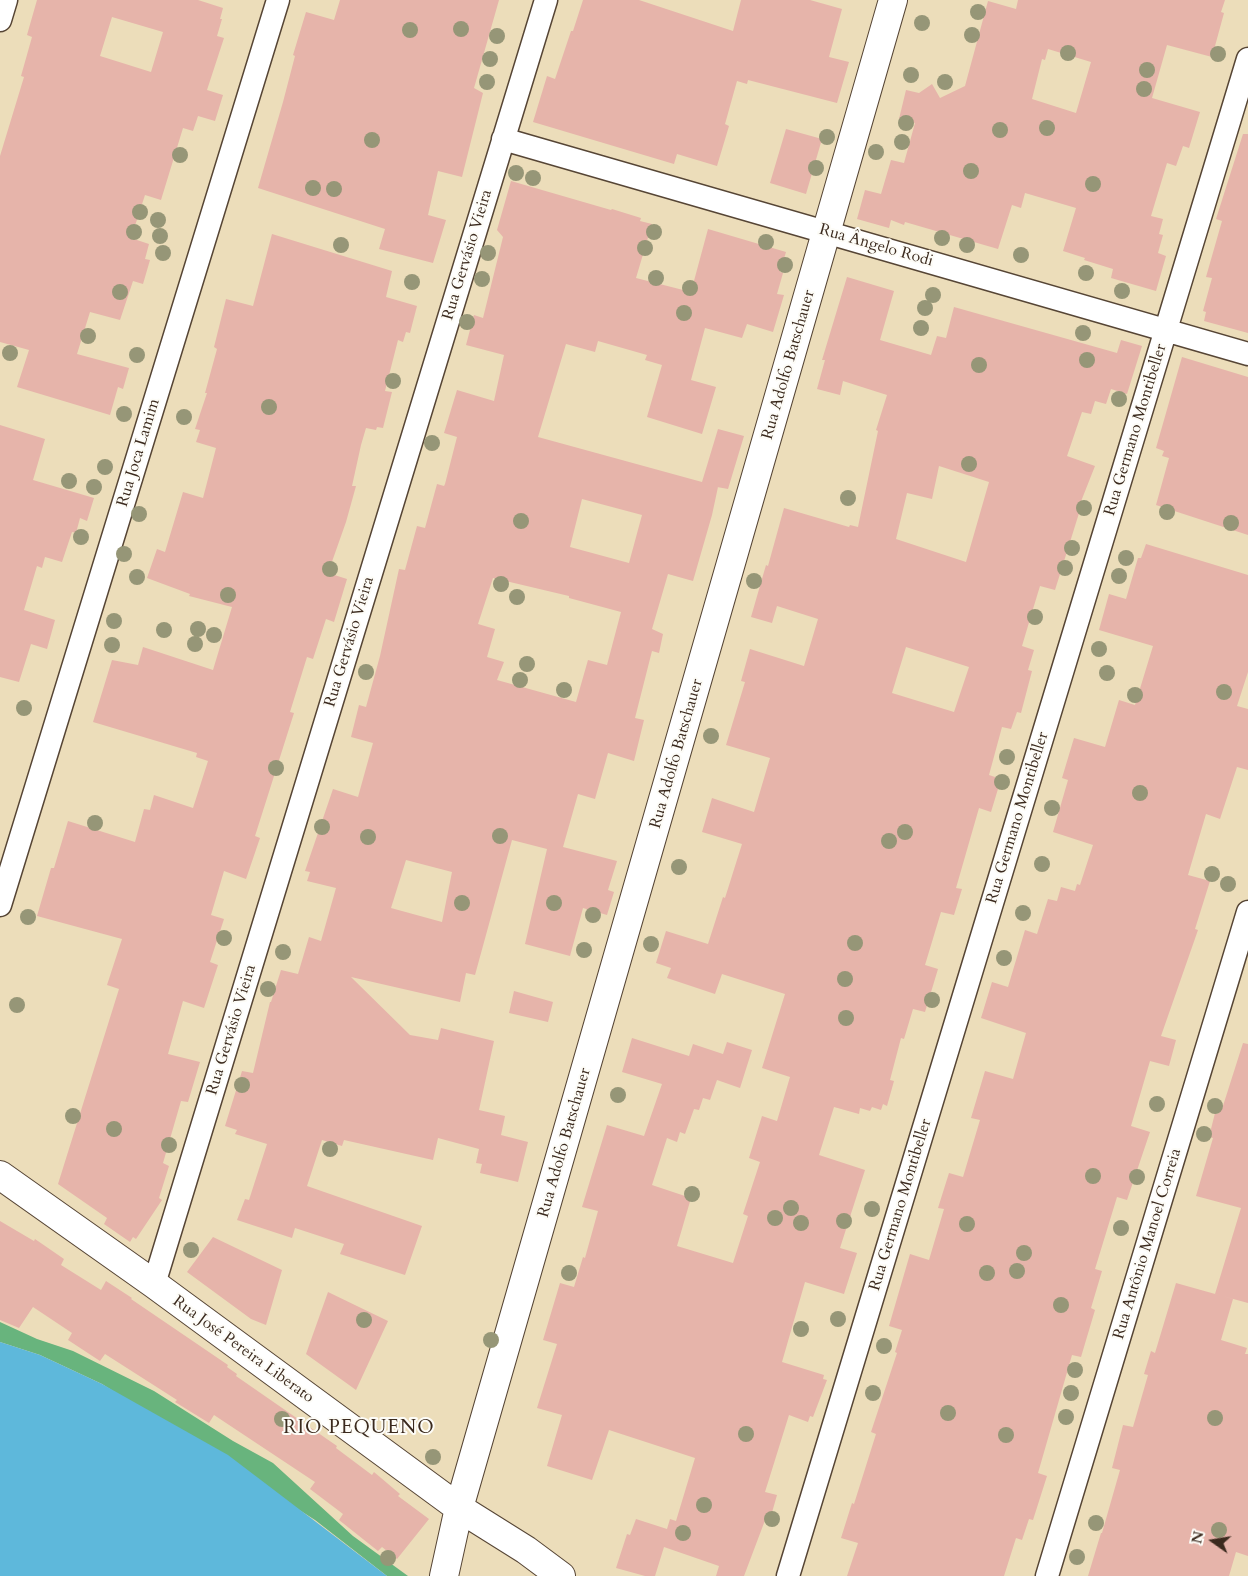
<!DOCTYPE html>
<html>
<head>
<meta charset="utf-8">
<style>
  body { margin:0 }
  #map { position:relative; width:1248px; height:1576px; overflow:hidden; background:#ecddba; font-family:Cardo,serif }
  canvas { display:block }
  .north { position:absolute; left:1188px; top:1516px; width:50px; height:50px; -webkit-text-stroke:4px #fdfcf7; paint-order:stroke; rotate:283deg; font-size:14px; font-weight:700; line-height:20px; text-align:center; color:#3b2a1e }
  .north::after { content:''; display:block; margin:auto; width:18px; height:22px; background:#3b2a1e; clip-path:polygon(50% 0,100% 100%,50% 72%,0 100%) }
</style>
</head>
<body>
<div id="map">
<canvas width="1248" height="1576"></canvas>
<div class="north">N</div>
</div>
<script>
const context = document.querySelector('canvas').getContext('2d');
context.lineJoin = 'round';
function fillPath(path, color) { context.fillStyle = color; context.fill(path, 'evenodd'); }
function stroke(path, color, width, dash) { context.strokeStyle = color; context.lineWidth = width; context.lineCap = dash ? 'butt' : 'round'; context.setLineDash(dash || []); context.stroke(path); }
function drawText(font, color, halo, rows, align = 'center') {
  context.font = font + ' Cardo,serif'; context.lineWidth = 4; context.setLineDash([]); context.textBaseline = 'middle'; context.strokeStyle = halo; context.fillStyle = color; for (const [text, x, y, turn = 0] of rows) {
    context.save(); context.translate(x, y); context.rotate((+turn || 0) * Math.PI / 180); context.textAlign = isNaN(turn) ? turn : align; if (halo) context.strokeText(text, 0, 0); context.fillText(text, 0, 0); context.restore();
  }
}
const forest = new Path2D(`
  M0 1322 37 1339 73 1351 154 1391 233 1441 273 1463 353 1536 408 1576H387L315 1520 102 1384 40 1355 0 1342Z`);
const water = new Path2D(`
  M0 1342 40 1355 102 1384 228 1455 387 1576H0Z`);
const building = new Path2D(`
  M37 0H198L223 8 220 19H222L217 36 224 38 207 90 223 95 215 121 198 116 193 131 183 128 161 200 145 195 131 238 149 244 145 259 150 260 143 284 133 281 120 320 90 312 77 354 129 368 123 389 118 387 110 415 17 387 29 350 0 342V156L24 77 21 76 32 37 27 35ZM112 17 163 32 151 72 100 56Z
  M340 0H499L474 88 483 93 462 177 438 171 428 215 446 220 433 263 379 249 385 229 258 188 283 102 295 56 293 55 306 12 334 20Z
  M583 0H639L733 31 741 0H810L842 9 829 57 849 62 837 103 748 80 747 84 737 81 725 124 729 126 717 166 677 154 674 164 533 122 547 76 555 79 571 31H573Z
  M1018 0H1225L1221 12 1224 13 1212 57 1167 45 1152 98 1200 112 1189 148 1183 146 1176 166 1167 163 1151 216 1163 219 1159 234 1163 235 1158 253 1166 256 1156 291 1111 278 1113 269 1084 260 1085 258 1063 251 1076 208 1025 193 1021 208 1012 205 998 249 905 222 904 225 891 220 889 228 857 219 865 190 881 194 891 160 904 163 915 123 899 119 906 90 919 93 932 84 940 98 965 86 988 1 1016 9ZM1048 49 1091 62 1076 113 1032 99 1042 59 1045 60Z
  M786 129 822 139 806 194 770 183Z
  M1243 134H1248V333L1204 321 1206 312 1203 311 1212 278 1206 277 1222 221 1216 219Z
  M511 181 611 210 612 209 641 218 640 221 652 224 636 278 691 292 708 229 786 252 780 272 783 273 777 294 784 295 773 332 747 324 742 338 705 328 691 380 716 387 702 434 647 417 662 365 645 360 647 355 598 341 595 352 566 344 538 437 702 482 718 429 744 436 728 489 717 487H718L712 515 693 581 668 574 652 629 663 634 659 653 652 651 635 718 644 720 634 761 608 753 595 799 578 794 563 847 617 861 608 890 614 892 607 915 583 908 570 956 525 944 547 849 512 840 475 975 466 973 460 1002 351 977 410 1035 438 1040 441 1028 494 1041 479 1110 505 1116 501 1135 528 1142 518 1182 480 1173 482 1164 476 1163 479 1149 438 1138 433 1160 344 1140 342 1146 322 1140 307 1186 422 1226 405 1275 340 1254 344 1244 295 1228 292 1238 237 1220 245 1199 249 1200 267 1144 235 1134 237 1130 225 1126 242 1071 253 1073 270 1002H271L281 970 298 974 309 937 321 941 336 888 307 881 310 872 305 871 333 789 358 797 373 743 351 737 359 705 366 707 380 656 399 569 405 570 417 526 425 528 437 484 444 486 445 484 457 437 444 433 457 390 494 401 504 355 466 345 474 315 483 318 503 237 497 230ZM582 499 642 515 629 563 570 547ZM493 578 569 596V598L621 612 607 665 588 660 576 702 497 680 504 662 487 657 495 629 478 624ZM406 860 452 872 442 922 391 908Z
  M272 234 392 271 386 297 417 306 410 333 406 332 403 342 398 340 385 391 392 392 383 428 377 427 376 430 366 428 361 445 352 486H356L346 522 328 573 347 579 334 622 326 619 313 659 307 657 290 712 294 713 255 836 260 838 246 879 224 871 211 915 224 919 210 962 218 965 204 1008 183 1001 168 1054 200 1062 188 1102 181 1101 163 1163 169 1166 159 1198 162 1200 136 1239 133 1237 130 1242 104 1224 107 1218 58 1184 119 989 107 985 122 939 37 916 51 868H54L68 821 135 842 144 809 150 810 154 795 193 808 208 761 196 757 197 753 93 722 112 660 138 665 143 647 213 670 232 607 189 596 190 594 147 578 157 549 165 552 183 492 203 498 216 448 196 442 200 430 195 429 207 393H205L217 349 214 347 226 299 253 306Z
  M847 277 894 291 880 340 931 355 937 336 946 338 954 307 1117 353 1121 340 1142 346 1127 394 1111 389 1106 404 1095 401 1091 414 1082 412 1067 456 1095 466 1078 509 1080 510 1055 590 1040 586 1033 609 1022 646 1034 650 1028 670 1032 671 1021 713 1017 712 1011 729 1002 727 989 775 1001 779 991 812 979 808 956 888 962 889 954 915 941 912 925 965 938 969 925 1012 913 1009 904 1039 901 1038 890 1080 894 1081 887 1106 883 1104 881 1110 872 1107 870 1111 860 1108 859 1114 834 1107 819 1155 865 1170 840 1248 857 1253 844 1294 805 1282 782 1362 824 1375 823 1379 827 1380 813 1417 810 1416 808 1422 789 1415 765 1492 777 1495 771 1516 767 1515 744 1576H716L719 1566 664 1547 655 1576H645L616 1568 627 1534 630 1535 636 1519 667 1529 670 1519 676 1521 695 1458 609 1430 592 1480 547 1466 562 1415 537 1408 557 1344 543 1340 560 1283 574 1287 583 1257 585 1258 598 1211 582 1207 607 1125 644 1136 662 1084 622 1072 632 1038 689 1056 693 1044 723 1054 727 1042 752 1050 740 1088 717 1080 710 1100 703 1098 699 1110 694 1109 685 1134 680 1132 677 1142 667 1138 652 1185 691 1198 677 1246 733 1263 748 1216 743 1214 760 1162 749 1158 762 1116 777 1121 790 1077 762 1068 785 994 722 974 715 994 667 978 671 968 656 963 666 931 708 944 723 897 725 898 742 844 702 832 712 798 754 812 770 758 726 745 745 682 741 681 750 649 804 666 818 619 777 606 772 623 751 617 766 565 768 566 784 508 849 527 850 525 858 527 878 431 876 430 887 395 843 381 840 395 817 389 825 360H822ZM939 466 989 482 966 562 896 539 907 493 932 499ZM906 647 969 667 954 712 892 693Z
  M1182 357 1248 377V535L1156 505 1169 458 1162 456 1164 451 1156 448Z
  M0 425 45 439 33 480 94 498 87 521 80 518 76 533 72 532 62 562 45 557 42 568 37 566 24 610 55 620 47 649 31 644 19 682 0 677Z
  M1146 544 1248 575V672L1237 706 1248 709V770L1237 767 1220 819 1206 814 1188 875 1210 881 1195 929 1198 930 1161 1036 1176 1040 1169 1066 1150 1061 1131 1126 1150 1132 1127 1200 1117 1197 1095 1269 1102 1271 1091 1308 1095 1310 1081 1357 1072 1355 1038 1473 1047 1476 1033 1520 1029 1519 1022 1540 1016 1538 1004 1576H847L858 1543 841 1538 852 1503 854 1504 876 1434 871 1432 897 1353 895 1352 902 1330 889 1326 910 1254 929 1260 944 1209 938 1208 949 1173 963 1177 980 1120 971 1118 985 1071 1013 1079 1026 1033 981 1018 992 982 1008 987 1025 930 1037 934 1048 899 1057 901 1061 887 1075 891 1077 884 1080 885 1093 845 1053 832 1068 780 1062 778 1074 738 1105 747 1119 700 1135 705 1153 646 1099 630 1109 594 1126 599 1138 558H1141Z
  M514 991 553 1002 548 1022 509 1013Z
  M1243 1043 1248 1044V1303L1215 1294 1241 1208 1196 1196 1213 1138 1209 1137 1215 1113 1218 1114 1220 1109H1222Z
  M0 1221 34 1241 35 1239 64 1259 61 1265 101 1290 106 1281 132 1298 131 1299 228 1365 227 1367 237 1374 236 1376 337 1446 336 1448 372 1475 374 1472 400 1494 398 1496 429 1519 397 1559 382 1547 378 1551 339 1520 343 1514 310 1489 315 1482 214 1415 209 1423 175 1402 177 1400 105 1354 100 1361 68 1340 72 1333 33 1307 19 1328 0 1320Z
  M213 1237 282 1270 266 1325 251 1319 187 1272Z
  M1176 1283 1233 1299 1221 1340 1247 1348 1245 1354H1248V1556L1236 1552 1229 1576H1088L1101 1533H1102L1120 1470 1112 1468 1123 1425 1133 1427 1148 1375 1144 1374 1151 1351 1155 1353Z
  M328 1292 388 1321 356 1390 306 1354Z`);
const street = new Path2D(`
  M0 20 6 0
  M503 139 1248 354
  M0 905 278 0
  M154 1284 546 0
  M788 1576 1248 59
  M1047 1576 1248 912`);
const secondary = new Path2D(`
  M0 1175 154 1284 459 1508 526 1550 561 1576
  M444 1576 459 1508 893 0`);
const trees = [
  [978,12],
  [922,23],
  [461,29],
  [410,30],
  [972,35],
  [497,36],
  [1068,53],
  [1218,54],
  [490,59],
  [1147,70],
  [911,75],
  [487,82],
  [945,82],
  [1144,89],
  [906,123],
  [1047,128],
  [1000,130],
  [827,137],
  [372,140],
  [902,142],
  [876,152],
  [180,155],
  [816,168],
  [971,171],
  [516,173],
  [533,178],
  [1093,184],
  [313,188],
  [334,189],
  [140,212],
  [158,220],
  [134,232],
  [654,232],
  [160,236],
  [942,238],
  [766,242],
  [341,245],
  [967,245],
  [645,248],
  [163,253],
  [488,253],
  [1021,255],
  [785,265],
  [1086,273],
  [656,278],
  [482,279],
  [412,282],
  [690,288],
  [1122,291],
  [120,292],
  [933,295],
  [925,308],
  [684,313],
  [467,322],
  [921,328],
  [1083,333],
  [88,336],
  [10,353],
  [137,355],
  [1087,360],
  [979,365],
  [393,381],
  [1119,399],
  [269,407],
  [124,414],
  [184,417],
  [432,443],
  [969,464],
  [105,467],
  [69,481],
  [94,487],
  [848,498],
  [1084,508],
  [1167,512],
  [139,514],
  [521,521],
  [1231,523],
  [81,537],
  [1072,548],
  [124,554],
  [1126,558],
  [1065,568],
  [330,569],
  [1119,576],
  [137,577],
  [754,581],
  [501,584],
  [228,595],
  [517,597],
  [1035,617],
  [114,621],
  [198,629],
  [164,630],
  [214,635],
  [195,644],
  [112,645],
  [1099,649],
  [527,664],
  [366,672],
  [1107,673],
  [520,680],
  [564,690],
  [1224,692],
  [1135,695],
  [24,708],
  [711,736],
  [1007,757],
  [276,768],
  [1002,782],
  [1140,793],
  [1052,808],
  [95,823],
  [322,827],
  [905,832],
  [500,836],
  [368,837],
  [889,841],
  [1042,864],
  [679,867],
  [1212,874],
  [1228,884],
  [462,903],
  [554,903],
  [1023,913],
  [593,915],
  [28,917],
  [224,938],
  [855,943],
  [651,944],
  [584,950],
  [283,952],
  [1004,958],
  [845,979],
  [268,989],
  [932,1000],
  [17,1005],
  [846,1018],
  [242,1085],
  [618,1095],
  [1157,1104],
  [1215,1106],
  [73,1116],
  [114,1129],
  [1204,1134],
  [169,1145],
  [330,1149],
  [1093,1176],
  [1137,1177],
  [692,1194],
  [791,1208],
  [872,1209],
  [775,1218],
  [844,1221],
  [801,1223],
  [967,1224],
  [1121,1228],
  [191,1250],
  [1024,1253],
  [1017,1271],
  [569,1273],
  [987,1273],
  [1061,1305],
  [838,1319],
  [364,1320],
  [801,1329],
  [491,1340],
  [884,1346],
  [1075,1370],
  [873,1393],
  [1071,1393],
  [948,1413],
  [1066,1417],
  [1215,1418],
  [282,1419],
  [746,1434],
  [1006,1435],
  [433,1457],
  [704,1505],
  [772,1519],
  [1096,1523],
  [1219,1530],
  [683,1533],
  [1077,1557],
  [388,1558]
];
const streetNames = [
  ["Rua Ângelo Rodi",876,246,16],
  ["Rua Gervásio Vieira",468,255,-73],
  ["Rua Adolfo Batschauer",789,365,-74],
  ["Rua Germano Montibeller",1136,430,-73],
  ["Rua Joca Lamim",139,453,-73],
  ["Rua Gervásio Vieira",350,642,-73],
  ["Rua Adolfo Batschauer",677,754,-74],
  ["Rua Germano Montibeller",1018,818,-73],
  ["Rua Gervásio Vieira",232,1030,-73],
  ["Rua Adolfo Batschauer",565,1143,-74],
  ["Rua Germano Montibeller",901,1205,-73],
  ["Rua Antônio Manoel Correia",1148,1244,-73],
  ["Rua José Pereira Liberato",243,1350,36]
];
const quarterNames = [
  ["RIO PEQUENO",359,1429]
];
fillPath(forest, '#68b47d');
fillPath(water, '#5eb8db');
fillPath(building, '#e6b4aa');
stroke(street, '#564535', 25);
stroke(secondary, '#564535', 30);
stroke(street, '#fff', 22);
stroke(secondary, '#fff', 28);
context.fillStyle = '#969677';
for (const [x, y] of trees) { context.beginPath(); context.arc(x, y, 8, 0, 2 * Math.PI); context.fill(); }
drawText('16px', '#3b2a1e', '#fdfcf7', streetNames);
context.letterSpacing = '1px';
drawText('19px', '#3b2a1e', '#fdfcf7', quarterNames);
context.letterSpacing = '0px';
</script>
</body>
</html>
